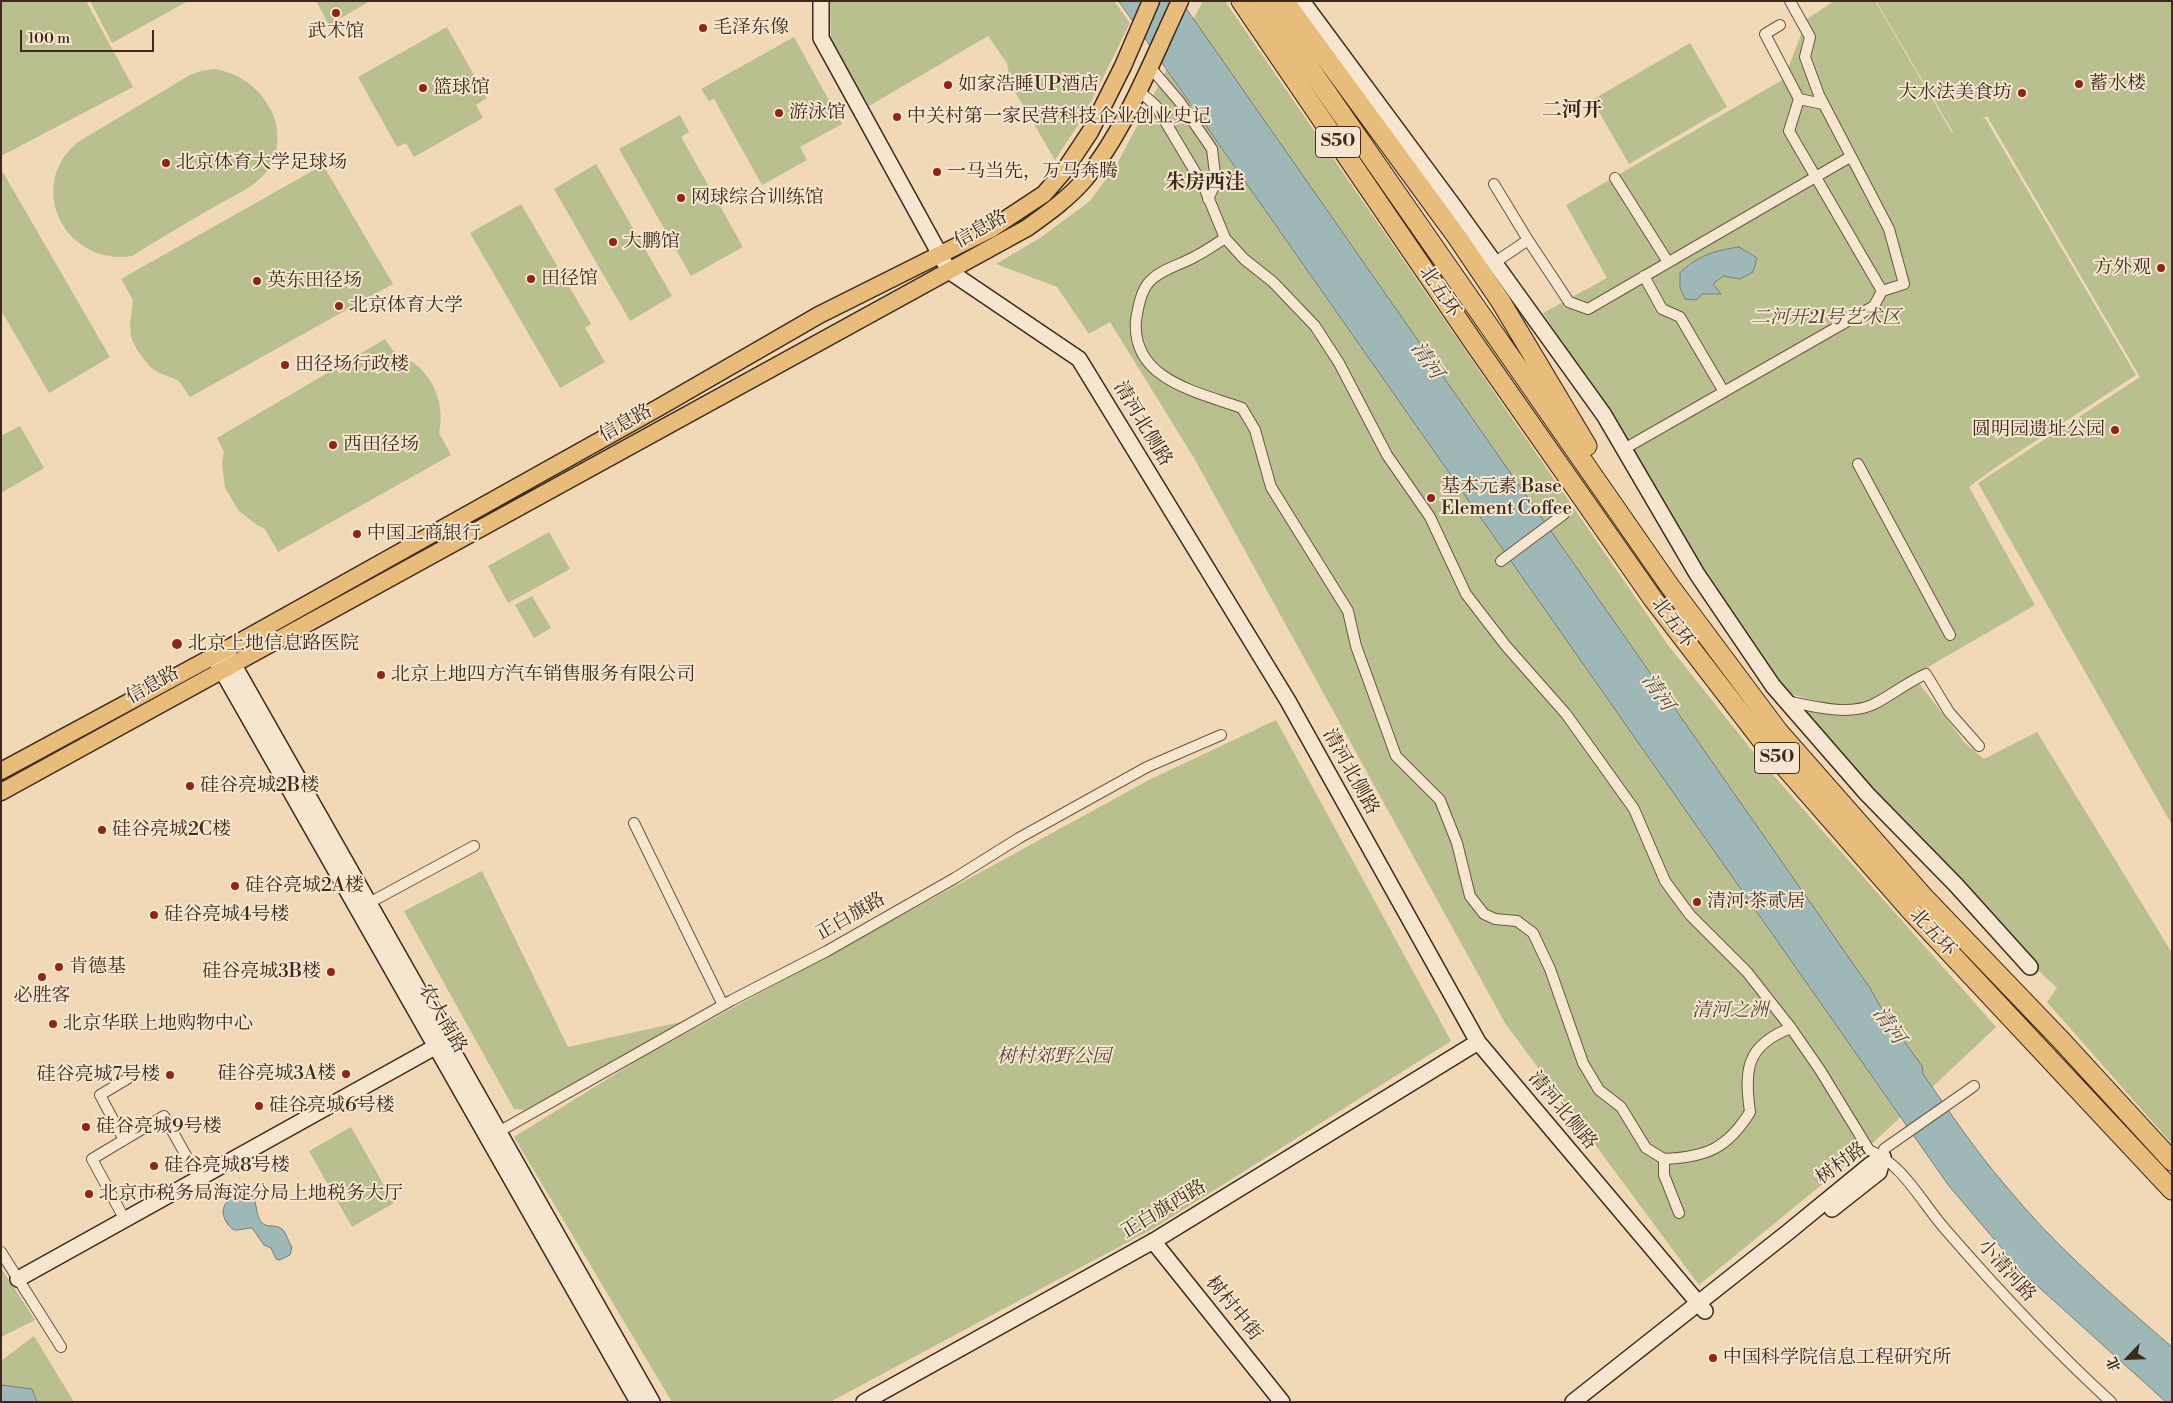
<!DOCTYPE html>
<html>
<head>
<meta charset="utf-8">
<style>
  body { margin:0 }
  #map { position:relative; width:2173px; height:1403px; overflow:hidden; background:#f1d8b6; font-family:"Libre Bodoni","Noto Serif SC",serif }
  canvas { display:block }
  .frame { position:absolute; inset:0; border:2px solid #3e2a1d; pointer-events:none }
  .north { position:absolute; left:2103px; top:1333px; width:50px; height:50px; -webkit-text-stroke:4px #f6e6d0; paint-order:stroke; rotate:246deg; font-size:14px; font-weight:700; line-height:20px; text-align:center; color:#3e2a1d }
  .north::after { content:''; display:block; margin:auto; width:18px; height:22px; background:#3e2a1d; clip-path:polygon(50% 0,100% 100%,50% 72%,0 100%) }
  .scale { position:absolute; left:20px; top:30px; width:134px; height:22px; box-sizing:border-box; border:2px solid #3e2a1d; border-top:0; padding-left:6px; font-size:15px; line-height:18px; white-space:nowrap; color:#3e2a1d; -webkit-text-stroke:4px #f6e6d0; paint-order:stroke }
</style>
</head>
<body>
<div id="map">
<canvas width="2173" height="1403"></canvas>
<div class="frame"></div>
<div class="north">北</div>
<div class="scale">100 m</div>
</div>
<script>
const context = document.querySelector('canvas').getContext('2d');
context.lineJoin = 'round';
function fillPath(path, color) { context.fillStyle = color; context.fill(path, 'evenodd'); }
function stroke(path, color, width, dash) { context.strokeStyle = color; context.lineWidth = width; context.lineCap = dash ? 'butt' : 'round'; context.setLineDash(dash || []); context.stroke(path); }
function drawText(font, color, halo, rows, align = 'center') {
  context.font = font + ' "Libre Bodoni","Noto Serif SC",serif'; context.lineWidth = 4; context.setLineDash([]); context.textBaseline = 'middle'; context.strokeStyle = halo; context.fillStyle = color; for (const [text, x, y, turn = 0] of rows) {
    context.save(); context.translate(x, y); context.rotate((+turn || 0) * Math.PI / 180); context.textAlign = isNaN(turn) ? turn : align; if (halo) context.strokeText(text, 0, 0); context.fillText(text, 0, 0); context.restore();
  }
}
const green = new Path2D(`
  M1 1H86L133 87 1 156Z
  M90 1H188L112 43Z
  M316 1H370L329 25Z
  M830 1H1114L1130 23 1084 116 1055 160 1011 85 1007 63 988 36 869 106 831 39Z
  M1203 1H1225L1668 645 1758 758 1996 1027 1874 1142 1699 1285 1505 1023 1194 458 1110 322 1089 334 1057 287 996 264 1040 238 1090 201 1117 164Z
  M1834 1H1875L1952 133 1953 132 1876 1H2172V825L1978 483 2140 377 1987 116 1978 121 1985 118 2136 375 1996 467 1969 487 2035 605 1866 703 1837 706 1786 693 1685 541 1543 313 1607 278 1566 205 1784 79 1807 19Z
  M447 27 487 98 476 105 483 118 414 157 406 143 397 147 358 77Z
  M794 37 842 124 800 147 807 160 762 185 714 99 709 101 701 89Z
  M1690 43 1727 107 1629 164 1592 100Z
  M215 69C241 74 258 87 271 110 280 127 280 152 269 168 257 187 232 196 214 207 186 223 159 239 132 256 64 266 25 185 78 142L190 75 201 71Z
  M680 115 689 132 681 137 743 247 691 276 619 149Z
  M596 164 672 296 630 321 554 189Z
  M323 165 393 284 190 397 178 380 159 373 150 367 137 350 131 337 130 324 133 300 121 279Z
  M1 169 110 357 49 393 1 310Z
  M521 204 591 324 585 328 605 362 560 388 470 233Z
  M385 339C397 358 395 350 411 361 435 377 445 406 439 433L451 455 278 552 265 529 257 525 239 511 225 488 222 463 224 452 217 438Z
  M20 426 44 468 1 493V436Z
  M549 532 570 569 508 603 488 566Z
  M532 596 551 628 534 638 515 605Z
  M1919 683 1965 743 1984 759 2037 732 2172 953V1144L2047 1002 2057 988 2039 971 1869 789 1800 708 1852 715 1871 712Z
  M1276 720 1451 1041 1154 1228 830 1402H672L514 1137 643 1057 1149 780Z
  M482 871 568 1047 685 1021 525 1110 514 1109 404 911Z
  M351 1127 394 1203 352 1227 309 1151Z
  M1 1268 35 1320 1 1337Z
  M34 1336 74 1402H1V1361Z`);
const water = new Path2D(`
  M1119 1H1181L1870 988 1884 1013 1922 1066 1923 1074C1949 1111 1975 1150 2005 1185 2054 1245 2113 1296 2172 1347V1402H2166L2022 1272 1949 1186Z
  M1739 247 1757 258 1753 272 1740 279 1723 276 1713 284 1721 294H1702L1696 300 1685 299 1680 288V273C1696 256 1717 250 1739 247Z
  M241 1192 253 1196C257 1204 256 1215 261 1222 267 1229 277 1223 283 1230 287 1234 288 1242 292 1247L290 1255 280 1260 276 1259 271 1248 264 1245 252 1228C247 1228 241 1230 236 1230 232 1230 229 1226 227 1223 217 1208 228 1198 241 1192Z
  M1 1385 32 1389 37 1402H1Z`);
const street = new Path2D(`
  M1780 25 1765 34 1799 99 1823 104
  M1149 66 1179 101 1212 149 1216 182 1208 199
  M1138 90 1156 106 1204 187 1225 238 1244 259 1273 282 1315 326 1339 363 1387 455 1430 517 1466 594 1506 646 1566 714 1634 809 1665 881 1690 915 1747 972 1791 1028 1820 1070 1869 1150C1903 1164 1922 1203 1945 1229 1997 1289 2052 1348 2111 1402
  M1799 99 1789 131 1882 291
  M1615 178 1668 262
  M1494 184 1528 240
  M1225 238C1216 244 1206 251 1196 256 1181 265 1163 268 1150 281 1141 290 1138 308 1136 320 1131 380 1198 392 1242 408L1255 430 1271 487 1348 611 1356 646 1396 756 1440 800 1457 843 1470 896 1484 914 1495 919 1517 921 1533 933 1550 969 1583 1063 1599 1090 1621 1107 1646 1148 1664 1159
  M1494 263 1528 240 1569 302 1588 309 1850 157
  M1644 276 1662 309 1680 317 1724 392
  M1624 449 1874 306 1882 291 1904 284 1889 229 1819 95 1805 57 1810 37 1790 1
  M1858 464 1950 635
  M1501 561 1564 514
  M1786 701C1812 706 1846 716 1872 705 1891 696 1907 682 1926 674L1949 712 1979 746
  M634 823 723 1005
  M369 903 474 846
  M500 1131 732 1000 827 951 955 878 1019 838 1147 767 1221 735
  M124 1140 100 1095 127 1079
  M1883 1157 1884 1149 1974 1086
  M1679 1213 1664 1175V1159C1706 1157 1727 1149 1750 1112 1744 1070 1746 1045 1791 1028
  M125 1220 92 1159 164 1116 199 1179
  M1 1252 61 1347`);
const secondary = new Path2D(`
  M821 1V38L949 271 1079 359 1288 701 1478 1042 1705 1311
  M1302 1 1453 205 1604 415 1697 574 1773 686 1867 794 1956 885 2030 967
  M227 653 652 1402
  M216 660 638 1402
  M1832 1209 1879 1172 1883 1157
  M1153 1241 1282 1402
  M18 1279 435 1047
  M864 1402 1157 1239 1478 1042
  M1573 1402 1787 1233 1870 1165 1883 1157`);
const primary = new Path2D(`
  M1 771 225 650 658 408 819 315 991 229 1044 194 1064 171 1090 132 1123 66 1151 1
  M1 792 1027 228C1048 213 1069 198 1085 179 1125 131 1153 58 1180 1`);
const highway = new Path2D(`
  M1241 1 1474 343 1653 599 1763 742 1910 910 2172 1190
  M1263 1 1669 585 1778 731 1923 896 2061 1040 2172 1161
  M1284 1 1457 237 1501 302 1587 446`);
const markers = [
  [336,13,5,"#8f2418"],
  [703,28,5,"#8f2418"],
  [2079,84,5,"#8f2418"],
  [948,85,5,"#8f2418"],
  [423,88,5,"#8f2418"],
  [2022,93,5,"#8f2418"],
  [779,113,5,"#8f2418"],
  [897,117,5,"#8f2418"],
  [166,163,5,"#8f2418"],
  [937,172,5,"#8f2418"],
  [681,198,5,"#8f2418"],
  [613,242,5,"#8f2418"],
  [2161,268,5,"#8f2418"],
  [531,279,5,"#8f2418"],
  [257,281,5,"#8f2418"],
  [339,306,5,"#8f2418"],
  [285,365,5,"#8f2418"],
  [2115,430,5,"#8f2418"],
  [333,445,5,"#8f2418"],
  [1431,498,5,"#8f2418"],
  [357,534,5,"#8f2418"],
  [177,644,6,"#8f2418"],
  [381,675,5,"#8f2418"],
  [190,786,5,"#8f2418"],
  [102,830,5,"#8f2418"],
  [235,886,5,"#8f2418"],
  [1697,902,5,"#8f2418"],
  [154,915,5,"#8f2418"],
  [59,967,5,"#8f2418"],
  [331,972,5,"#8f2418"],
  [42,977,5,"#8f2418"],
  [53,1024,5,"#8f2418"],
  [346,1074,5,"#8f2418"],
  [170,1075,5,"#8f2418"],
  [259,1106,5,"#8f2418"],
  [86,1127,5,"#8f2418"],
  [154,1166,5,"#8f2418"],
  [89,1194,5,"#8f2418"],
  [1713,1358,5,"#8f2418"]
];
const shields = [
  [1338,142,45],
  [1777,758,45]
];
const shieldNames = [
  ["S50",1338,142],
  ["S50",1777,758]
];
const poiNames = [
  ["毛泽东像",713,28],
  ["武术馆",336,32,"center"],
  ["蓄水楼",2089,84],
  ["如家浩睡UP酒店",958,85],
  ["篮球馆",433,88],
  ["大水法美食坊",2012,93,"right"],
  ["游泳馆",789,113],
  ["中关村第一家民营科技企业创业史记",907,117],
  ["北京体育大学足球场",176,163],
  ["一马当先，万马奔腾",947,172],
  ["网球综合训练馆",691,198],
  ["大鹏馆",623,242],
  ["方外观",2151,268,"right"],
  ["田径馆",541,279],
  ["英东田径场",267,281],
  ["北京体育大学",349,306],
  ["田径场行政楼",295,365],
  ["圆明园遗址公园",2105,430,"right"],
  ["西田径场",343,445],
  ["基本元素 Base",1441,487],
  ["Element Coffee",1441,509],
  ["中国工商银行",367,534],
  ["北京上地信息路医院",188,644],
  ["北京上地四方汽车销售服务有限公司",391,675],
  ["硅谷亮城2B楼",200,786],
  ["硅谷亮城2C楼",112,830],
  ["硅谷亮城2A楼",245,886],
  ["清河·茶贰居",1707,902],
  ["硅谷亮城4号楼",164,915],
  ["肯德基",69,967],
  ["硅谷亮城3B楼",321,972,"right"],
  ["必胜客",42,996,"center"],
  ["北京华联上地购物中心",63,1024],
  ["硅谷亮城3A楼",336,1074,"right"],
  ["硅谷亮城7号楼",160,1075,"right"],
  ["硅谷亮城6号楼",269,1106],
  ["硅谷亮城9号楼",96,1127],
  ["硅谷亮城8号楼",164,1166],
  ["北京市税务局海淀分局上地税务大厅",99,1194],
  ["中国科学院信息工程研究所",1723,1358]
];
const streetNames = [
  ["信息路",981,230,-29],
  ["北五环",1439,292,56],
  ["信息路",626,424,-29],
  ["清河北侧路",1142,424,59],
  ["北五环",1672,623,53],
  ["信息路",153,686,-29],
  ["清河北侧路",1350,772,61],
  ["正白旗路",851,917,-30],
  ["北五环",1932,933,47],
  ["农大南路",442,1019,60],
  ["清河北侧路",1562,1111,50],
  ["树村路",1842,1164,-36],
  ["正白旗西路",1164,1210,-31],
  ["小清河路",2006,1271,48],
  ["树村中街",1233,1309,51]
];
const parkNames = [
  ["二河开21号艺术区",1826,318],
  ["清河之洲",1730,1011],
  ["树村郊野公园",1054,1057]
];
const neighbourhoodNames = [
  ["二河开",1572,111],
  ["朱房西洼",1205,183]
];
const waterNames = [
  ["清河",1426,361,55],
  ["清河",1657,693,55],
  ["清河",1888,1026,55]
];
fillPath(green, '#b9bf8e');
fillPath(water, '#9eb8b7');
stroke(water, '#787f79', 1);
stroke(street, '#6b5643', 12);
stroke(secondary, '#3e2a1d', 18);
stroke(primary, '#3e2a1d', 19);
stroke(highway, '#3e2a1d', 21);
stroke(street, '#f6e6d0', 10);
stroke(secondary, '#f6e6d0', 15);
stroke(primary, '#e8bc7b', 16);
stroke(highway, '#e8bc7b', 19);
for (const [x, y, r, color] of markers) { const dot = new Path2D(); dot.arc(x, y, r, 0, 2 * Math.PI); context.fillStyle = color; context.fill(dot); stroke(dot, '#f6e6d0', 2); }
for (const [x, y, w] of shields) { const box = new Path2D(); box.roundRect(x - w / 2, y - 15.5, w, 31, 4); context.fillStyle = '#f6e6d0'; context.fill(box); stroke(box, '#3e2a1d', 1); }
drawText('bold 18px', '#3e2a1d', null, shieldNames);
drawText('19px', '#3e2a1d', '#f6e6d0', poiNames, 'left');
drawText('19px', '#3e2a1d', '#f6e6d0', streetNames);
drawText('italic 19px', '#574834', '#f6e6d0', parkNames);
drawText('bold 20px', '#3e2a1d', '#f6e6d0', neighbourhoodNames);
drawText('italic 20px', '#564e44', '#f6e6d0', waterNames);
</script>
</body>
</html>
